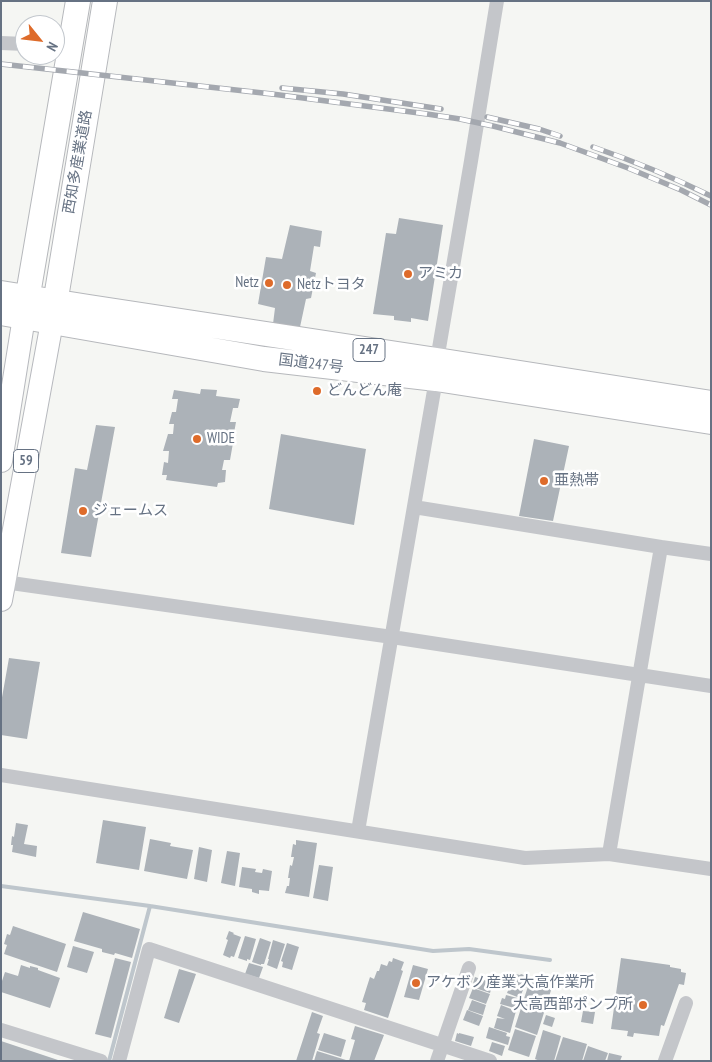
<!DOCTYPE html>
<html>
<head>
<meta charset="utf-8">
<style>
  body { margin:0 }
  #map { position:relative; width:712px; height:1062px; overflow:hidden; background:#f5f6f3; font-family:"PT Sans Narrow",sans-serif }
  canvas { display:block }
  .frame { position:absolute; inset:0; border:2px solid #667283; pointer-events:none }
  .north { position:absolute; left:15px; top:15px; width:50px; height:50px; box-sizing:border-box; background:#fff; border:1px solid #c2c7cd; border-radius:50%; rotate:119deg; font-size:14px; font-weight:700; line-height:20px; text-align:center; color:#667283 }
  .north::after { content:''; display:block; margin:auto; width:18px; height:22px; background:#de6b2a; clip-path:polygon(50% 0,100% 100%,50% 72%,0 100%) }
</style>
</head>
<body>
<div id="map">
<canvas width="712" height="1062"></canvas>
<div class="frame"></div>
<div class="north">N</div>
</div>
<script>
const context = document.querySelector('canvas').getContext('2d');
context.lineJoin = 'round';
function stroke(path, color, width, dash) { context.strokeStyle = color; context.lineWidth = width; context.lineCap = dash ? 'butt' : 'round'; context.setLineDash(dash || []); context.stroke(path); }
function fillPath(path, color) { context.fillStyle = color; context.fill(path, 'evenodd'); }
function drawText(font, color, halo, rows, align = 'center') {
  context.font = font + ' "PT Sans Narrow","Noto Sans JP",sans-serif'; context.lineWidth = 5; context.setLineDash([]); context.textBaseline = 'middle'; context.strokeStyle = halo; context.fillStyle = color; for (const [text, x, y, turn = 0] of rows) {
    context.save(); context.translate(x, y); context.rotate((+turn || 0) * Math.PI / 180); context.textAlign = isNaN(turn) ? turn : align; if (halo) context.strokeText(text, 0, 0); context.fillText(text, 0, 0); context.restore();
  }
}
const stream = new Path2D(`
  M1 886 150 906 433 951 469 949 550 960
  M109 1061 150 906`);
const building = new Path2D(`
  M399 218 443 225 428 321 411 318V322L394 320V316L373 314 386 233 396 234Z
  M290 225 322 231 320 247 314 246 310 271 316 273 311 298 306 299 300 327 273 324 275 308 258 304 266 257 282 259Z
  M201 389 217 390 216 396 240 399 238 408H233L230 422H236L234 433H229L226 443H233L230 460H224L222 470H226L225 482 218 483 217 487 166 480 167 475H162L164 462 168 463 169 451H163L168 434H173L174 424H169L172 412H176L178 399H172L174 390 200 394Z
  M96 425 115 427 91 557 61 553 75 468 87 470Z
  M281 434 366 449 354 525 269 509Z
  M534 439 569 446 553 521 519 516Z
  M9 658 40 662 27 739 1 735V703Z
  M103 820 146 827 139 870 96 863Z
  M16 823 28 825 24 844 37 846 36 857 12 852 13 845H11L12 836 14 837Z
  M150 839 171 843 170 846 193 850 187 879 144 871Z
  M296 840 317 843 309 897 285 893 287 886H289L290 878H288L290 865 292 866 294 857H291L293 844 296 845Z
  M199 847 212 850 207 882 194 879Z
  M227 851 240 853 235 886 221 883Z
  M319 865 333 867 328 901 313 898Z
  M242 867 256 869 255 872 262 873 263 869 272 871 269 891 259 890V894L252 892V889L239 887Z
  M83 912 140 929 132 958 115 953 114 955 102 952V949L74 941Z
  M13 926 66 944 57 972 4 954 7 945 4 944 7 934 10 935Z
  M229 931 234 933 233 934 241 937 234 957 231 956 230 958 223 955 228 940 226 939Z
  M245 936 256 939 250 960 247 959V961L238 958Z
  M260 938 271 942 264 964H261V965L252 962Z
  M273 940 285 944 277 969 267 965 269 959H268Z
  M287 943 299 947 292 970 282 967 283 962 281 961Z
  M73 946 94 952 87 973 67 967Z
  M115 958 131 962 111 1038 95 1034Z
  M393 958 404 962 401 970 403 971 388 1018 364 1010 366 1003 362 1002 370 977 374 979 377 971H379L381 964 387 966 389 961 392 962Z
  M621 958 670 965V967L681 969V972L686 973 684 985 679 984 664 1026 661 1025 659 1036 634 1033 633 1037 627 1036 628 1031 611 1029Z
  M249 963 263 967 259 978 245 974Z
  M21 965 30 968V966L38 968V970L60 978 50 1008 1 992V984L5 972 18 976Z
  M413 965 428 969 419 1000 404 997Z
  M179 969 196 974 179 1023 164 1018Z
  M506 972 520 975 521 974 530 977 526 988 524 987 520 998 507 993 511 983 504 980Z
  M475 977 493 983 490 993 472 987Z
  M530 980 552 987 537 1035 515 1027Z
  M473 988 490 994 486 1004 469 998Z
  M506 995 521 999 518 1009 500 1004 502 998 505 999Z
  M472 1000 486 1005 483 1015 468 1010Z
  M501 1005 516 1011 510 1033 494 1028 497 1018 505 1019 497 1016Z
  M467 1010 483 1016 479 1026 463 1020Z
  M583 1011 595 1012 593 1024 581 1022Z
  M312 1012 323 1016 317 1033 320 1034 312 1061H296Z
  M546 1015 555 1018 552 1027 543 1024Z
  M355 1026 384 1035 374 1061H349L355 1040 351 1039Z
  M489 1027 507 1033 506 1036 510 1037 508 1045 486 1038Z
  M515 1029 536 1036 529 1057 508 1050Z
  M543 1030 561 1036 554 1061H540L535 1059Z
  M324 1033 346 1040 341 1057 318 1050Z
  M457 1033 459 1034V1033L474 1037 471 1046 455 1041Z
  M563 1037 587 1044 582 1061H555Z
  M1 1041 58 1060V1061H1Z
  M492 1042 505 1046 502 1056 489 1051Z
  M588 1046 608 1053 605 1061H583Z
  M317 1051 346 1060V1061H314Z
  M609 1053 622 1056 620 1061H607Z`);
const minor = new Path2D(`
  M1 43 25 44
  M437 360 471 161 497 1
  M414 507 661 547 711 554
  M4 582 392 637 711 686
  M1 775 525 858 609 854 711 869
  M358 831 436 379
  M609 854 661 547
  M1 1030 101 1061
  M119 1061 149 949 490 1061
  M437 1061 469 968
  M665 1061 686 1003`);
const primary = new Path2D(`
  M1 461 24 317
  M1 600 52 322`);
const trunk = new Path2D(`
  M1 293 89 307 437 360 711 403
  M25 312 78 1
  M1 313 264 359 436 379 711 422
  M53 316 105 1`);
const rail = new Path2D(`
  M1 64 272 94 427 114 460 119 493 126 560 143 628 168 681 190 711 205
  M282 88 343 94 441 109
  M487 117 539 129 560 136
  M593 147C634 161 672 177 711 196`);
const markers = [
  [408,274,5,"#de6b2a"],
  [269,283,5,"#de6b2a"],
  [287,285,5,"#de6b2a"],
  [317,391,5,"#de6b2a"],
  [197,439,5,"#de6b2a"],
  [544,481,5,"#de6b2a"],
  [83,511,5,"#de6b2a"],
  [416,983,5,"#de6b2a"],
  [643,1005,5,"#de6b2a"]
];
const shields = [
  [369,350,32],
  [26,461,25]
];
const shieldNames = [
  ["247",369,350],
  ["59",26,461]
];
const streetNames = [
  ["西知多産業道路",78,162,-80],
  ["国道247号",311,364,7]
];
const poiNames = [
  ["アミカ",418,274],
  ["Netz",259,283,"right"],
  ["Netzトヨタ",297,285],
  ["どんどん庵",327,391],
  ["WIDE",207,439],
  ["亜熱帯",554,481],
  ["ジェームス",93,511],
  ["アケボノ産業 大高作業所",426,983],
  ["大高西部ポンプ所",633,1005,"right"]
];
stroke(stream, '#bec6cc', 4);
fillPath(building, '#acb2b8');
stroke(primary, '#b7b9be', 24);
stroke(trunk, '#b6b8bc', 26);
stroke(minor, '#c4c6ca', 14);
stroke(primary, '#fff', 22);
stroke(trunk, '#fff', 24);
stroke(rail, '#a4a8af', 5.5);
stroke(rail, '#fff', 4, [11]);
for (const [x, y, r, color] of markers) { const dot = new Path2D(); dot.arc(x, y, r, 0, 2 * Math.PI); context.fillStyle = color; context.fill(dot); stroke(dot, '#fff', 2); }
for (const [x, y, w] of shields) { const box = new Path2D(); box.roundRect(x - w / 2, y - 11.5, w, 23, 4); context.fillStyle = '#fff'; context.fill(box); stroke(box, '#667283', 1); }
drawText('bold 14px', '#667283', null, shieldNames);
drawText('15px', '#667283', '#fff', streetNames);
drawText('15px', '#667283', '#fff', poiNames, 'left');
</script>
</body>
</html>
